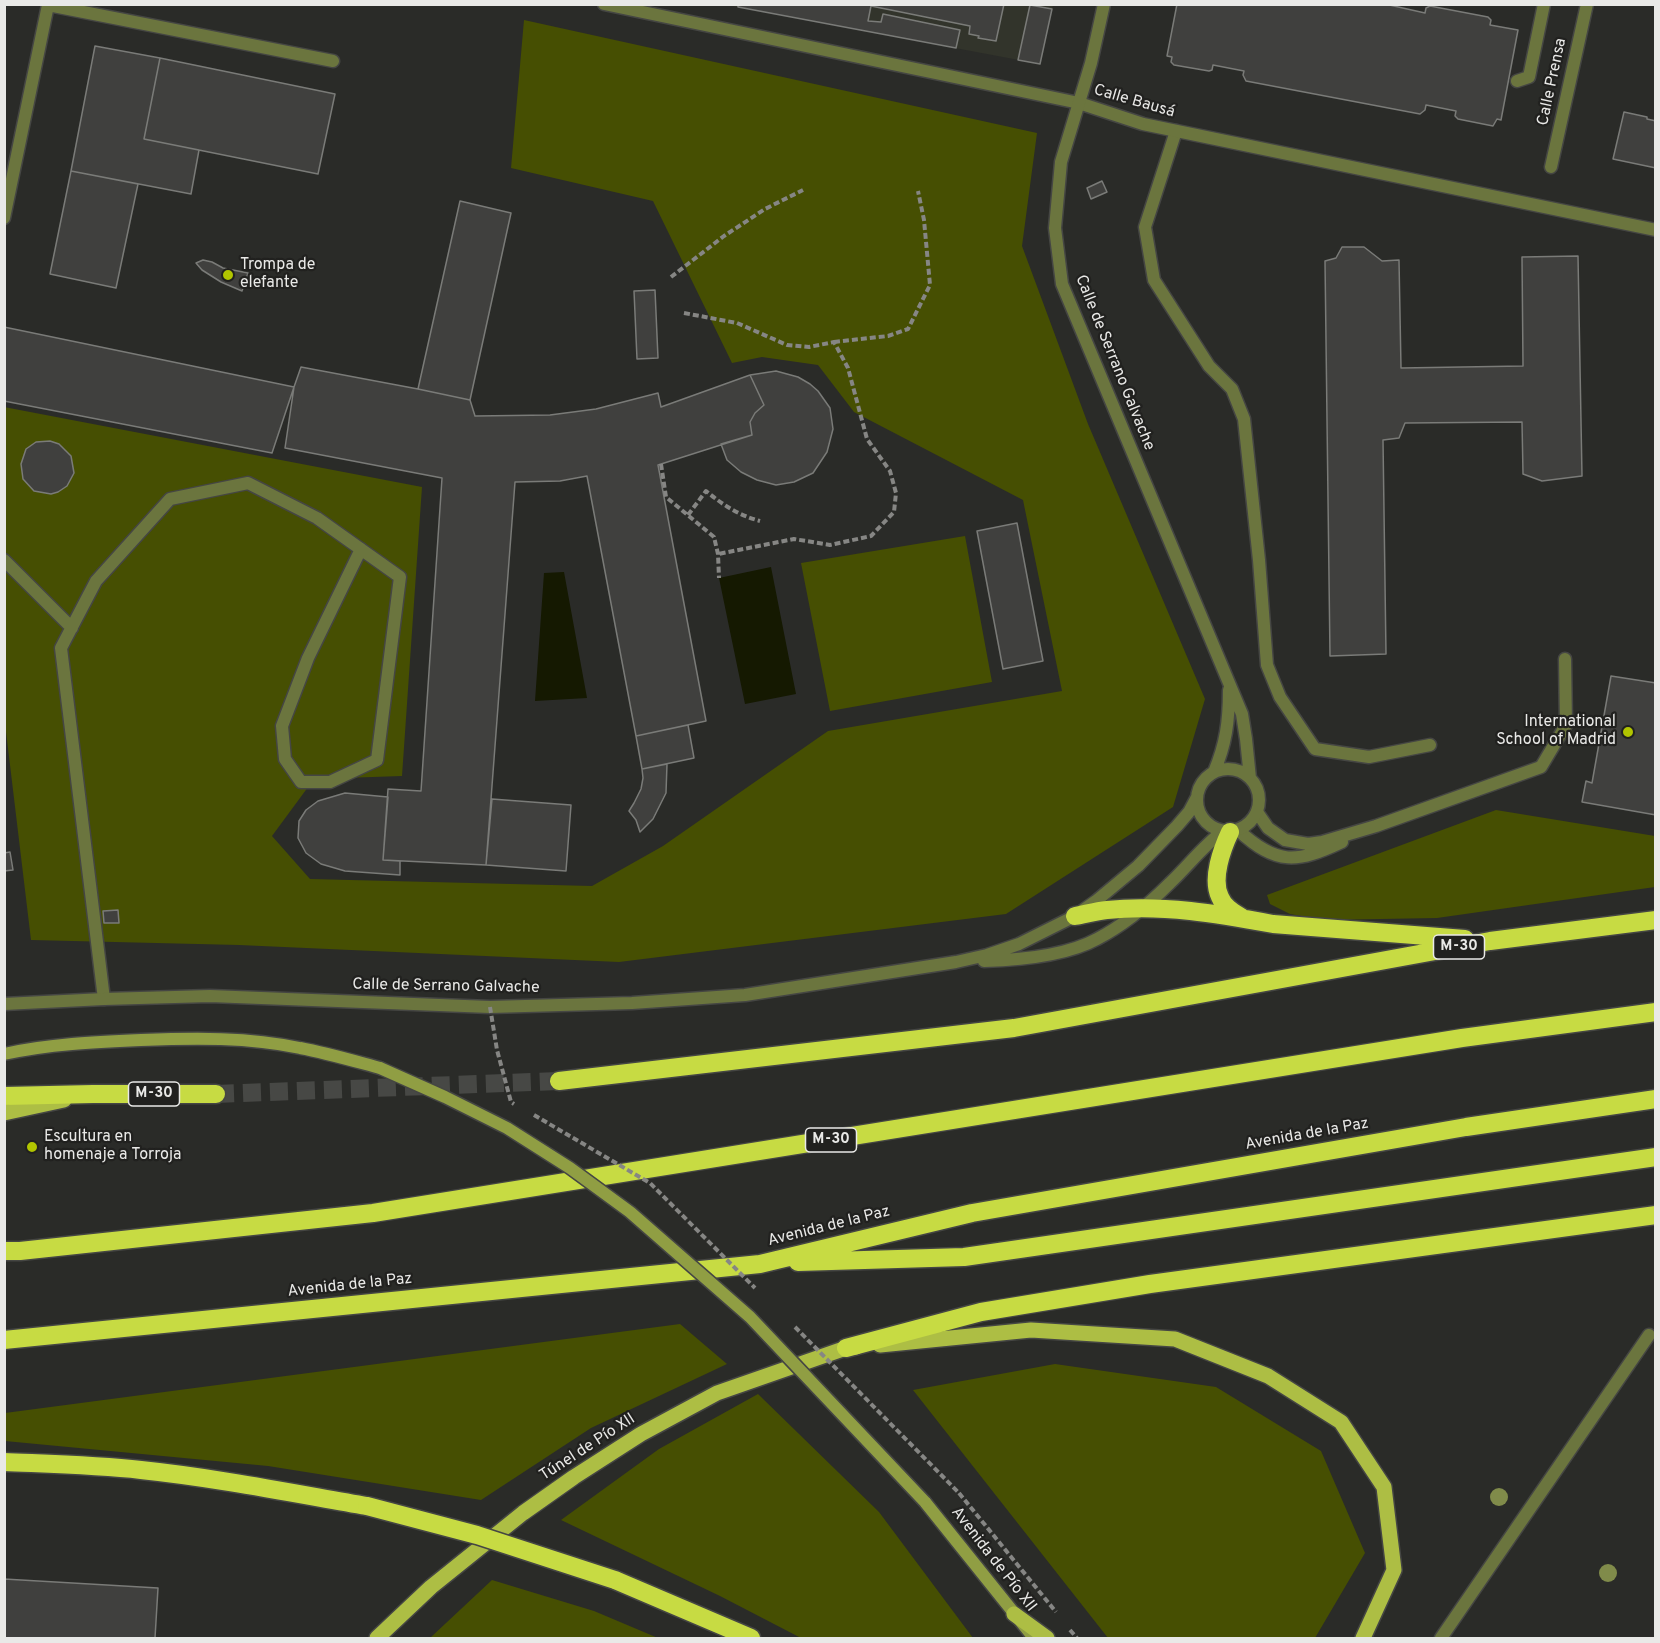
<!DOCTYPE html>
<html>
<head>
<meta charset="utf-8">
<style>
  body { margin:0 }
  #map { position:relative; width:1660px; height:1643px; overflow:hidden; background:#2a2b28; font-family:Overpass,sans-serif }
  canvas { display:block }
  .frame { position:absolute; inset:0; border:6px solid #e9e9e7; pointer-events:none }
</style>
</head>
<body>
<div id="map">
<canvas width="1660" height="1643"></canvas>
<div class="frame"></div>
</div>
<script>
const context = document.querySelector('canvas').getContext('2d');
context.lineJoin = 'round';
function fillPath(path, color) { context.fillStyle = color; context.fill(path, 'evenodd'); }
function stroke(path, color, width, dash) { context.strokeStyle = color; context.lineWidth = width; context.lineCap = dash ? 'butt' : 'round'; context.setLineDash(dash || []); context.stroke(path); }
function drawText(font, color, halo, rows, align = 'center') {
  context.font = font + ' Overpass,sans-serif'; context.lineWidth = 4.5; context.setLineDash([]); context.textBaseline = 'middle'; context.strokeStyle = halo; context.fillStyle = color; for (const [text, x, y, turn = 0] of rows) {
    context.save(); context.translate(x, y); context.rotate((+turn || 0) * Math.PI / 180); context.textAlign = isNaN(turn) ? turn : align; if (halo) context.strokeText(text, 0, 0); context.fillText(text, 0, 0); context.restore();
  }
}
const built = new Path2D(`
  M727 5H1053L1040 64Z`);
const green = new Path2D(`
  M524 20 1037 133 1022 246 1088 424 1205 699 1173 807 1006 914 619 962 239 945 31 940 4 715V407L422 487 402 776 314 779 272 836 310 879 592 886 663 846 828 731 1062 691 1023 500 854 412 818 365 762 357 732 363 653 201 511 168Z
  M965 536 992 682 830 711 801 563Z
  M1496 810 1655 836V887L1437 918 1325 920 1290 914 1270 904 1267 895Z
  M680 1324 727 1364 591 1428 481 1500 268 1466 5 1441V1413Z
  M1055 1364 1216 1387 1321 1451 1365 1553 1315 1638H1108L913 1390Z
  M758 1394 879 1512 973 1638H932L927 1637 919 1638H801L720 1596 561 1520 659 1449Z
  M492 1580 594 1611 658 1638H430Z`);
const water = new Path2D(`
  M771 567 796 694 745 704 719 578Z
  M564 572 587 698 535 701 544 573Z`);
const building = new Path2D(`
  M738 4H1004L996 41 978 38 979 36 969 34 970 26 871 6 868 21 881 22 883 14 960 30 956 48 738 7Z
  M1177 4H1385L1425 13 1426 8 1430 6 1488 17 1491 20 1490 25 1518 30 1501 120 1497 119 1493 126 1458 119 1455 116 1456 111 1426 105 1425 110 1420 114 1246 81 1243 75 1244 71 1213 65 1212 70 1209 71 1174 65 1171 62 1172 57 1167 56Z
  M1030 5 1052 9 1040 64 1018 60Z
  M95 46 160 58 144 139 199 150 191 194 71 171Z
  M160 58 335 94 318 174 144 139Z
  M1624 112 1647 117V119L1656 121V168L1613 159Z
  M71 171 138 184 116 288 50 274Z
  M1102 181 1107 192 1091 199 1087 188Z
  M460 201 511 213 470 400 418 389Z
  M1342 247H1364L1382 261 1399 260 1401 368 1523 366 1522 257 1578 256 1582 476 1542 481 1523 474 1522 422 1405 423 1399 438 1383 440 1386 654 1330 656 1325 261 1336 258Z
  M203 260 212 262 223 268 248 273 242 291 221 282 202 270 196 263Z
  M655 290 658 358 637 359 634 291Z
  M4 327 294 387 272 453 4 401Z
  M301 367 418 389 470 400 475 416 550 415 596 409 658 393 661 407 750 375 764 405 755 413 750 422 752 435 658 465 706 721 636 736 587 476 560 481 515 482 486 865 383 860 388 789 421 791 442 478 285 448 294 387Z
  M776 371 798 377 810 384 818 391 830 408 833 429 827 452 813 473 794 482 776 485 757 480 741 472 727 460 721 444 752 435 750 422 755 413 764 405 750 375Z
  M50 441 59 444 71 456 74 473 67 486 58 492 51 494 34 491 23 479 21 464 26 449 36 442Z
  M1017 523 1043 661 1003 669 977 531Z
  M1611 676 1656 683V815L1582 802 1586 781 1592 783Z
  M688 725 694 758 642 769 636 736Z
  M667 764 666 793 653 819 640 832 636 820 629 811 634 803 641 789 643 778 642 769Z
  M345 793 388 797 383 860 400 861V875L345 871 321 864 306 853 298 838 299 821 306 810 318 801Z
  M492 799 571 805 566 871 486 865Z
  M10 852 13 870 4 871V853Z
  M118 910 119 923H104L103 911Z
  M4 1579 158 1588 155 1638H4Z`);
const motorwayTunnel = new Path2D(`
  M216 1094 559 1081`);
const path = new Path2D(`
  M671 277 724 236 765 209 803 190
  M684 313 737 323 787 345 809 347 834 342 848 368 867 439 890 471 896 493 894 512 871 536 830 545 794 539 718 554
  M834 342 888 336 908 329 930 285 924 220 918 191
  M661 464 666 497 714 537 718 554 719 578
  M688 515 706 491C723 505 738 515 760 521
  M959 1493 1056 1612
  M1070 1630 1077 1638`);
const service = new Path2D(`
  M1517 81 1529 77 1544 4
  M1176 131 1145 227 1154 280 1209 366 1232 389 1244 419 1259 560 1267 665 1280 697 1315 749 1369 757 1430 745
  M4 218 48 5 333 61
  M4 560 72 628
  M1257 812 1268 828 1285 840 1308 844 1322 842 1376 826 1541 767 1566 725 1565 659
  M1238 830C1277 866 1297 863 1342 842
  M104 999 61 648 96 581 170 499 248 483 317 518 400 577 377 760 330 782H301L285 759 282 726 308 658 361 549
  M1441 1638 1649 1335`);
const minor = new Path2D(`
  M604 4 1079 103 1143 124 1656 230
  M1551 167 1587 4`);
const tertiary = new Path2D(`
  M1104 4 1091 63 1061 162 1055 228 1062 284 1242 714 1246 739 1250 778
  M1197 800a31 31 0 1 1 62 0a31 31 0 1 1-62 0Z
  M1214 772C1226 744 1229 721 1229 690
  M984 961C1019 960 1066 956 1097 939 1124 925 1149 904 1170 883 1188 866 1203 846 1223 831
  M4 1004 104 999 210 996 490 1007 632 1003 745 995 956 962 987 955 1019 944 1075 916 1096 901 1138 866 1177 826 1189 812 1197 797`);
const secondary = new Path2D(`
  M4 1054C49 1044 95 1042 141 1040 194 1038 248 1037 300 1048 327 1053 354 1061 380 1068
  M925 1502 1034 1638`);
const primary = new Path2D(`
  M4 1113 64 1100
  M880 1345 1031 1330 1175 1339 1268 1376 1341 1422 1384 1487 1394 1570 1363 1638
  M1014 1614 1047 1638
  M377 1638 431 1587 523 1513 574 1477 641 1434 717 1393 846 1348 856 1347`);
const motorway = new Path2D(`
  M1230 832C1222 849 1211 879 1220 897 1224 907 1233 912 1241 917
  M1075 916C1086 914 1096 911 1107 910 1162 904 1219 914 1273 924L1465 939
  M559 1081 1014 1028 1490 941 1656 920
  M4 1096 93 1094H216
  M4 1251H20L373 1213 1462 1038 1656 1012
  M798 1262 964 1257 1656 1157
  M4 1340 760 1264 972 1213 1466 1127 1656 1099
  M846 1348 981 1312 1150 1284 1656 1215
  M4 1462C50 1464 96 1465 141 1470 217 1478 292 1493 367 1506
  M615 1580 751 1638`);
const pathBridge = new Path2D(`
  M490 1007 497 1050 511 1102 514 1104
  M534 1115 650 1183 755 1288
  M795 1327 959 1493`);
const secondaryBridge = new Path2D(`
  M380 1068 445 1097 507 1128 570 1168 630 1212 750 1317 925 1502`);
const motorwayBridge = new Path2D(`
  M367 1506 477 1535 615 1580`);
const trees = [
  [1499,1497],
  [1608,1573]
];
const markers = [
  [228,275,6,"#b1c500"],
  [1628,732,6,"#b1c500"],
  [32,1147,6,"#b1c500"]
];
const shields = [
  [1459,947,51],
  [154,1094,51],
  [831,1140,51]
];
const shieldNames = [
  ["M-30",1459,947],
  ["M-30",154,1094],
  ["M-30",831,1140]
];
const streetNames = [
  ["Calle Prensa",1553,82,-78],
  ["Calle Bausá",1134,102,16],
  ["Calle de Serrano Galvache",1114,363,68],
  ["Calle de Serrano Galvache",446,987,1],
  ["Avenida de la Paz",1307,1135,-10],
  ["Avenida de la Paz",829,1227,-14],
  ["Avenida de la Paz",350,1286,-6],
  ["Túnel de Pío XII",588,1448,-33],
  ["Avenida de Pío XII",993,1560,52]
];
const poiNames = [
  ["Trompa de",240,266],
  ["elefante",240,284],
  ["International",1616,723,"right"],
  ["School of Madrid",1616,741,"right"],
  ["Escultura en",44,1138],
  ["homenaje a Torroja",44,1156]
];
fillPath(built, '#32342b');
fillPath(green, '#464f02');
fillPath(water, '#151901');
fillPath(building, '#40403e');
stroke(building, '#7a7b78', 1.5);
stroke(motorwayTunnel, '#474845', 18, [18, 9]);
stroke(service, '#454643', 15);
stroke(minor, '#454643', 15);
stroke(tertiary, '#454643', 15);
stroke(secondary, '#454643', 15);
stroke(primary, '#454643', 18);
stroke(motorway, '#454643', 21);
stroke(path, '#868684', 4, [6, 3]);
stroke(service, '#6b753e', 12);
stroke(minor, '#6b753e', 12);
stroke(tertiary, '#6b753e', 12);
stroke(secondary, '#909e43', 12);
stroke(primary, '#adbe44', 15);
stroke(motorway, '#c7db43', 18);
stroke(secondaryBridge, '#454643', 15, []);
stroke(motorwayBridge, '#454643', 21, []);
stroke(pathBridge, '#868684', 4, [6, 3]);
stroke(secondaryBridge, '#909e43', 12);
stroke(motorwayBridge, '#c7db43', 18);
context.fillStyle = '#808b4a';
for (const [x, y] of trees) { context.beginPath(); context.arc(x, y, 9, 0, 2 * Math.PI); context.fill(); }
for (const [x, y, r, color] of markers) { const dot = new Path2D(); dot.arc(x, y, r, 0, 2 * Math.PI); context.fillStyle = color; context.fill(dot); stroke(dot, '#21211f', 2); }
for (const [x, y, w] of shields) { const box = new Path2D(); box.roundRect(x - w / 2, y - 12, w, 24, 4.5); context.fillStyle = '#21211f'; context.fill(box); stroke(box, '#e9e9e7', 1.5); }
drawText('bold 15px', '#e9e9e7', null, shieldNames);
drawText('16px', '#e9e9e7', '#21211f', streetNames);
drawText('16px', '#e9e9e7', '#21211f', poiNames, 'left');
</script>
</body>
</html>
